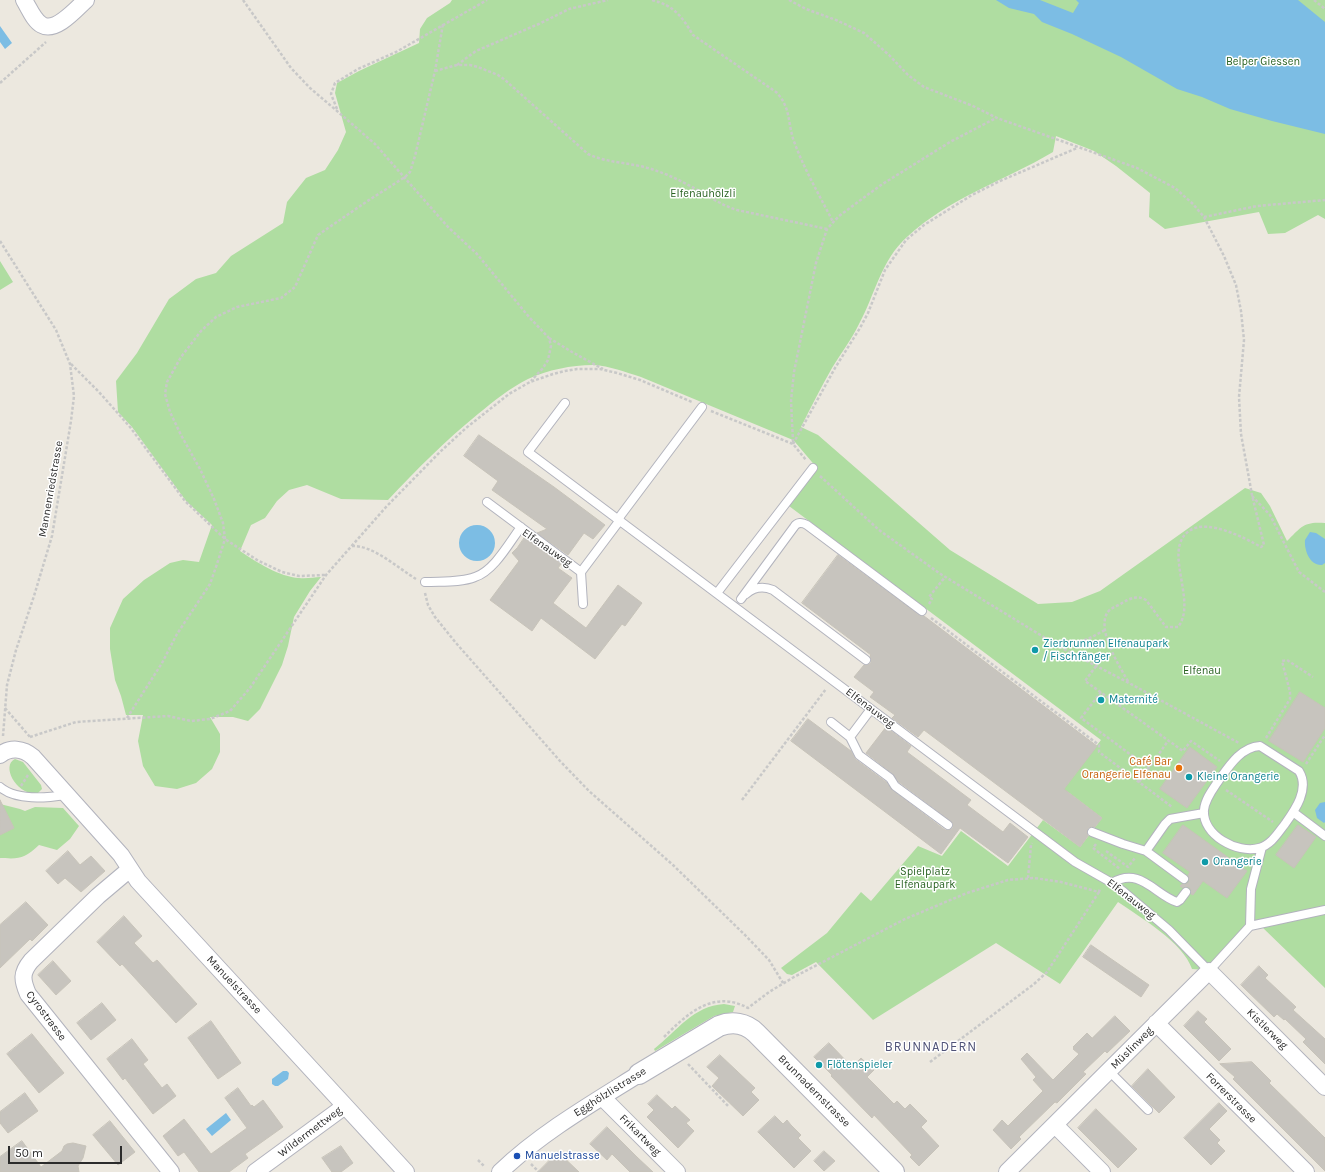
<!DOCTYPE html>
<html>
<head>
<meta charset="utf-8">
<style>
  body { margin:0 }
  #map { position:relative; width:1325px; height:1172px; overflow:hidden; background:#ece8df; font-family:Karla,sans-serif }
  canvas { display:block }
  .scale { position:absolute; left:8px; top:1146px; width:114px; height:18px; box-sizing:border-box; border:2px solid #2b2b2b; border-top:0; padding-left:5px; font-size:12px; line-height:14px; white-space:nowrap; color:#2b2b2b; -webkit-text-stroke:3px #fff; paint-order:stroke }
</style>
</head>
<body>
<div id="map">
<canvas width="1325" height="1172"></canvas>
<div class="scale">50 m</div>
</div>
<script>
const context = document.querySelector('canvas').getContext('2d');
context.lineJoin = 'round';
function fillPath(path, color) { context.fillStyle = color; context.fill(path, 'evenodd'); }
function stroke(path, color, width, dash) { context.strokeStyle = color; context.lineWidth = width; context.lineCap = dash ? 'butt' : 'round'; context.setLineDash(dash || []); context.stroke(path); }
function drawText(font, color, halo, rows, align = 'center') {
  context.font = font + ' Karla,sans-serif'; context.lineWidth = 3; context.setLineDash([]); context.textBaseline = 'middle'; context.strokeStyle = halo; context.fillStyle = color; for (const [text, x, y, turn = 0] of rows) {
    context.save(); context.translate(x, y); context.rotate((+turn || 0) * Math.PI / 180); context.textAlign = isNaN(turn) ? turn : align; if (halo) context.strokeText(text, 0, 0); context.fillText(text, 0, 0); context.restore();
  }
}
const green = new Path2D(`
  M452 0H1325V219L1318 215 1285 233 1268 234 1259 212 1165 229 1149 217 1150 193 1116 166 1094 151 1056 136 1053 152C1004 181 949 198 907 237 881 260 875 295 859 324 852 339 841 353 832 368 821 387 811 407 801 427L818 435 950 550 1038 604 1072 602 1100 591 1245 488 1261 493 1270 506 1287 541C1301 527 1304 521 1325 523V988L1262 927 1246 926 1206 970 1192 969C1183 942 1141 918 1118 902L1060 984 996 943 873 1020 816 962 792 975 787 974 781 968 827 933 861 892 871 901 918 846 942 856 961 831 1008 866 1043 820 1080 847 1102 818 1068 792 1059 795 1101 740 789 506 817 468 795 442 793 440 641 377C625 372 610 366 593 365 571 365 548 370 528 379 510 388 494 401 478 414 446 440 417 469 388 500L341 499 307 485 289 490 277 501 265 518 251 525 240 551C256 562 280 577 299 578 307 579 314 577 321 577L310 591 294 617 288 646 282 665 260 709 248 721 233 717H210L220 734V752L212 769 196 783 177 789 155 786 143 766 138 741 143 715H126L121 696 115 680 110 649V628L123 599 144 580 170 563 183 560 199 562 212 525 186 501 132 427 118 412 116 381 137 353 169 299 196 279 216 273 231 256 283 223 287 202 306 178 325 170 338 150 346 132 335 93 337 83 359 71 419 43 420 29 427 18 450 3Z
  M0 261 13 282 0 290Z
  M15 759 23 762 41 785 42 789 38 793C18 797 0 766 15 759Z
  M0 804 20 809 25 811 35 807 63 808 79 826 70 839 57 850 39 845C24 859 20 859 0 858Z
  M724 1004 735 1006 733 1012 714 1016 655 1051 654 1049C677 1031 693 1006 724 1004Z`);
const water = new Path2D(`
  M996 0H1040L1073 13 1079 3 1076 0H1298L1325 22V134L1272 121 1230 109 1202 97 1177 89 1121 57 1072 34 1042 22 1034 14 1009 8Z
  M0 26 12 43 5 49 0 42Z
  M459 543a18 18 0 1 1 36 0a18 18 0 1 1-36 0Z
  M1310 532 1316 533 1325 539V563L1322 565C1310 566 1304 550 1305 540Z
  M1325 802V822L1324 823 1317 818 1315 810 1320 803Z
  M283 1071H287L289 1073 288 1079 278 1086H275L272 1084V1079Z
  M226 1113 231 1120 212 1136 206 1129Z`);
const building = new Path2D(`
  M479 435 554 487 605 525 593 539 584 533 568 555 537 533 547 529 492 490 498 481 464 456Z
  M525 537 561 564 558 568 572 578 553 603 586 628 618 585 642 603 625 626 622 624 595 659 541 618 532 631 490 600 519 561 512 553 517 548Z
  M838 555 919 615 924 616 1097 746 1064 789 1102 818 1095 827H1092L1088 828 1087 832 1088 836 1080 847 924 730 918 737 892 718 895 715 870 697 874 692 854 677 864 665H868L871 663V660L870 656 871 655 802 603Z
  M1300 692 1325 708V728L1303 762 1269 741Z
  M808 719 851 751 855 759 886 782 892 790 945 830H950L953 828V823L951 821 899 782 893 774 866 753 886 727 911 746 907 752 971 800 967 805 1003 832 1010 823 1028 837 1008 863 960 828 941 854 791 741Z
  M1190 747 1217 767 1187 808 1160 789Z
  M0 800 14 828 0 835Z
  M1183 825 1247 871 1227 898 1203 881 1193 895 1191 894V890L1189 887H1186L1183 888 1180 886 1182 884H1186L1189 882V879L1188 875 1190 872 1163 853Z
  M1298 825 1316 837 1294 868 1276 855Z
  M68 851 80 865 91 856 105 871 81 892 65 878 58 884 46 871Z
  M26 902 48 925 32 941 30 939 0 968V925Z
  M124 916 142 936 134 943 153 963 157 960 197 1004 176 1023 122 964 120 966 97 942Z
  M1091 945 1149 985 1141 997 1083 957Z
  M53 961 71 981 56 995 38 975Z
  M1259 966 1268 975 1265 978 1296 1007 1293 1010 1325 1039V1064L1303 1042 1306 1039 1285 1019 1284 1020 1277 1014 1274 1017 1241 985Z
  M102 1003 116 1020 91 1040 77 1023Z
  M1198 1011 1207 1019 1204 1022 1231 1049 1219 1061 1184 1026Z
  M1115 1016 1130 1031 1107 1053 1105 1051 1083 1072 1086 1074 1057 1103 1055 1102 1019 1137 1021 1139 1011 1149 993 1130 1002 1120 1008 1126 1043 1091 1033 1080 1036 1077 1021 1059 1027 1053 1053 1080 1079 1054 1073 1049 1074 1048 1073 1047 1087 1033 1092 1038Z
  M211 1021 241 1063 218 1079 188 1038Z
  M32 1034 64 1073 39 1093 7 1054Z
  M132 1039 148 1060 143 1064 162 1088 167 1084 176 1096 153 1114 125 1078 123 1080 107 1059Z
  M829 1043 852 1067 861 1058 874 1070 867 1077 894 1104 897 1101 905 1109 910 1104 927 1121 921 1127 939 1146 919 1166 910 1157 912 1155 874 1115 872 1118 831 1076 832 1075 814 1057Z
  M720 1055 755 1088 751 1092 759 1100 743 1116 712 1086 719 1078 707 1067Z
  M1252 1062 1271 1081 1269 1083 1325 1138V1171L1233 1079 1235 1077 1220 1064Z
  M1148 1069 1175 1097 1159 1113 1132 1086Z
  M238 1088 251 1106 252 1105 254 1107 263 1100 283 1127 245 1154 248 1158 229 1172H199L184 1152 178 1156 163 1136 184 1119 211 1154 247 1128 225 1098Z
  M25 1093 38 1111 8 1133 0 1123V1112Z
  M657 1095 672 1109 675 1106 690 1120 686 1123 694 1131 678 1148 647 1117 654 1110 648 1104Z
  M1219 1103 1227 1111 1209 1129 1220 1140 1217 1143 1225 1151 1211 1165 1184 1138Z
  M1096 1109 1137 1149 1118 1168 1078 1128Z
  M775 1116 783 1124 787 1120 791 1125 801 1135 798 1138 811 1151 794 1168 758 1132Z
  M110 1121 135 1152 118 1165 93 1135Z
  M607 1127 637 1157 653 1172H630L612 1154 607 1160 590 1144Z
  M22 1141 41 1167 62 1151 64 1146 67 1144 73 1143 86 1146 83 1158 78 1166 79 1172H0V1157Z
  M341 1146 353 1163 341 1172H332L322 1158Z
  M824 1151 835 1161 824 1171 814 1161Z
  M558 1152 579 1172H538Z`);
const path = new Path2D(`
  M243 0 291 68 310 88 337 111 375 144 448 227 477 254 529 317 549 338 551 346 548 360 543 368 531 381
  M652 0C674 6 681 15 693 35L776 92C792 108 787 125 795 144 805 171 820 196 833 222
  M789 0 806 9 836 20 864 33 889 55 908 75 924 87 973 106 997 118 1137 168 1175 188 1193 204 1204 217 1224 256 1236 285 1241 311 1244 340 1239 397 1241 434 1252 495 1264 545 1261 547C1245 538 1207 518 1189 531 1162 550 1198 602 1178 627H1166L1146 600C1137 595 1131 598 1122 603 1118 606 1110 608 1107 613 1097 632 1120 667 1129 683
  M1314 0 1325 9
  M457 65 476 51 541 23 569 9 608 0
  M435 71 457 65H470L478 67 498 75 505 80 588 154C609 164 634 162 657 171 672 176 687 184 701 192 713 199 724 206 737 210L827 229
  M0 83 46 42
  M337 109 331 94 335 83 358 69 396 52 487 0
  M1204 217 1257 206 1325 200
  M0 241 56 330 70 364 74 396 71 421 52 536 34 596 16 650 7 685 3 736
  M549 338 572 352 603 369
  M71 364 99 392 130 427 185 501 225 539 257 560 282 572 299 576 325 575
  M711 411 793 444 806 460
  M793 442 791 401 794 372 816 263 827 229 839 216 881 185 950 142 996 118
  M793 444 835 368 860 328 868 313 885 270 906 240 924 225 972 195 1000 181 1077 148
  M820 476 879 530 939 573 1060 647 1129 683 1239 743
  M1252 496 1270 515 1299 572 1325 592
  M352 546C373 545 398 568 416 579
  M425 593 428 605 435 617 456 643 560 761 589 791 673 865 745 935 769 960 783 983
  M929 604 932 599 929 597 945 577
  M931 618 1099 745V752L1172 807
  M1060 647 1088 639 1105 630
  M1096 666 1085 681 1183 751 1191 741 1220 761
  M1101 692 1081 718 1149 768
  M5 708 30 737
  M127 718 162 663 177 634 210 584 217 564 225 539 223 523 214 499 200 469 181 435 170 412 165 394 167 382 181 357 201 331 216 317 237 307 281 298 295 287 318 235 366 202 405 177 410 172 415 156 435 71 443 24
  M30 737 76 722 168 716 191 721 210 719 230 711 250 688 326 575 386 507 440 452 466 428 509 394 530 382 553 374 565 371 577 369H600L617 373 640 380 692 402
  M1266 738 1290 699V692L1282 661 1287 660 1313 677
  M1306 764 1325 735
  M1139 782 1168 741
  M21 786 28 775
  M1226 790 1273 822
  M742 800 826 689
  M1096 844 1093 848 1120 869
  M1106 851 1128 867 1135 858
  M1028 878 1031 845 1032 843
  M664 1037C687 1014 713 989 748 1008L769 992 794 977 905 919 967 893 1008 880 1034 878 1061 882 1099 892 1100 888
  M930 1062 1034 984 1047 972 1099 892
  M688 1064 729 1107
  M478 1160 485 1167
  M531 1164 539 1172`);
const service = new Path2D(`
  M565 403 528 452 1075 862 1112 883 1124 892 1169 930 1209 971 1250 926 1251 889 1262 847
  M487 502 581 572 620 520
  M618 519 702 407
  M581 572 583 604
  M425 582C441 581 460 583 475 577 494 571 509 543 521 527
  M717 593 813 468
  M746 594C754 587 764 586 773 590L866 660
  M741 599 794 527C797 522 802 522 807 525L922 611
  M831 722 850 737 871 709
  M850 737 859 755 890 778 895 786 948 825
  M1260 746 1299 771C1310 789 1295 810 1285 824 1278 833 1271 845 1259 848 1237 854 1202 835 1204 810 1205 799 1213 789 1219 780 1229 766 1241 747 1260 746Z
  M0 787C16 801 46 798 66 795
  M1293 812 1325 836
  M1092 832 1123 844 1146 851
  M1184 879 1146 851 1165 824 1170 819 1204 813
  M1112 883C1140 866 1155 895 1177 902L1180 900 1186 892
  M1250 926 1325 910
  M1109 1071 1148 1110`);
const minor = new Path2D(`
  M24 0C29 8 34 21 42 25 56 33 77 8 86 0
  M0 755C10 747 23 748 33 757L121 855 138 881 406 1172
  M130 869 98 896 31 961C21 973 22 980 28 994L171 1172
  M1156 1023 1306 1172
  M602 1097 677 1172
  M1055 1125 1102 1172
  M255 1172 345 1106
  M500 1172C541 1133 591 1104 639 1074
  M1007 1172 1209 971 1325 1087`);
const tertiary = new Path2D(`
  M639 1074 719 1026C732 1021 746 1023 756 1033L894 1172`);
const markers = [
  [1035,650,4,"#0f9aa8"],
  [1101,700,4,"#0f9aa8"],
  [1179,768,4,"#e8710a"],
  [1189,777,4,"#0f9aa8"],
  [1205,862,4,"#0f9aa8"],
  [819,1065,4,"#0f9aa8"],
  [517,1156,4,"#1a4fb4"]
];
const parkNames = [
  ["Belper Giessen",1263,62],
  ["Elfenauhölzli",703,194],
  ["Elfenau",1202,671],
  ["Spielplatz",925,872],
  ["Elfenaupark",925,885]
];
const streetNames = [
  ["Mannenriedstrasse",51,489,-80],
  ["Elfenauweg",547,548,35],
  ["Elfenauweg",870,708,37],
  ["Elfenauweg",1131,899,38],
  ["Manuelstrasse",234,985,47],
  ["Cyrostrasse",46,1016,53],
  ["Kistlerweg",1267,1029,45],
  ["Müslinweg",1132,1048,-45],
  ["Brunnadernstrasse",814,1091,45],
  ["Egghölzlistrasse",610,1092,-32],
  ["Forrerstrasse",1231,1098,45],
  ["Wildermettweg",310,1132,-37],
  ["Frikartweg",640,1135,45]
];
const cultureNames = [
  ["Zierbrunnen Elfenaupark",1043,644],
  ["/ Fischfänger",1043,657],
  ["Maternité",1109,700],
  ["Kleine Orangerie",1197,777],
  ["Orangerie",1213,862],
  ["Flötenspieler",827,1065]
];
const foodNames = [
  ["Café Bar",1171,762],
  ["Orangerie Elfenau",1171,775]
];
const transitNames = [
  ["Manuelstrasse",525,1156]
];
const quarterNames = [
  ["BRUNNADERN",931,1047]
];
fillPath(green, '#afdda1');
fillPath(water, '#7cbde4');
fillPath(building, '#c7c4be');
stroke(building, '#c7c3b9', 1);
stroke(service, '#b2b3bd', 10);
stroke(minor, '#b2b3bd', 18);
stroke(tertiary, '#b2b3bd', 22);
stroke(path, '#c8c8c8', 2.5, [3, 2]);
stroke(service, '#fff', 8);
stroke(minor, '#fff', 16);
stroke(tertiary, '#fff', 20);
for (const [x, y, r, color] of markers) { const dot = new Path2D(); dot.arc(x, y, r, 0, 2 * Math.PI); context.fillStyle = color; context.fill(dot); stroke(dot, '#fff', 1.5); }
drawText('11px', '#286221', '#fff', parkNames);
drawText('11px', '#2b2b2b', '#fff', streetNames);
drawText('11px', '#0d838f', '#fff', cultureNames, 'left');
drawText('11px', '#c56008', '#fff', foodNames, 'right');
drawText('11px', '#164399', '#fff', transitNames, 'left');
context.letterSpacing = '1px';
drawText('13px', '#505378', '#fff', quarterNames);
context.letterSpacing = '0px';
</script>
</body>
</html>
